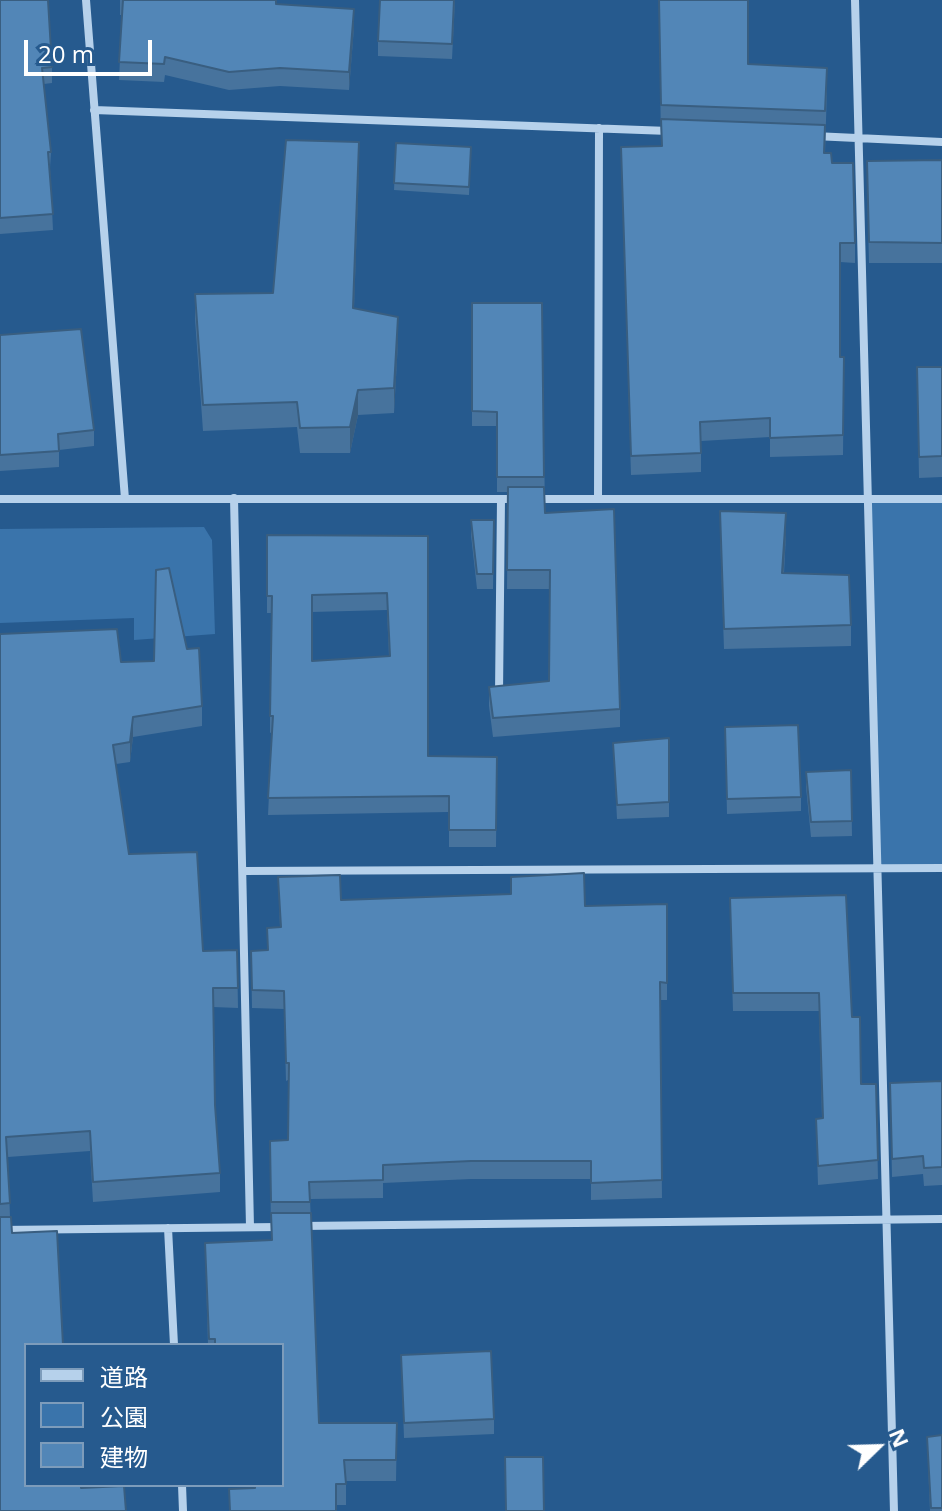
<!DOCTYPE html>
<html>
<head>
<meta charset="utf-8">
<style>
  body { margin:0 }
  #map { position:relative; width:942px; height:1511px; overflow:hidden; background:#265a8e; font-family:"Open Sans","Noto Sans JP",sans-serif }
  canvas { display:block }
  .legend { position:absolute; left:24px; top:1343px; width:260px; height:144px; box-sizing:border-box; background:#265a8e; border:2px solid #7d9cbb; margin:0; padding:10px 14px; list-style:none; font-size:24px; color:#fff }
  .legend li { display:flex; align-items:center; gap:16px; height:40px }
  .legend b { width:40px; border:2px solid #7d9cbb }
  .north { position:absolute; left:838px; top:1407px; width:80px; height:80px; -webkit-text-stroke:6px #265a8e; paint-order:stroke; rotate:67deg; font-size:22px; font-weight:700; line-height:32px; text-align:center; color:#fff }
  .north::after { content:''; display:block; margin:auto; width:28px; height:36px; background:#fff; clip-path:polygon(50% 0,100% 100%,50% 72%,0 100%) }
  .scale { position:absolute; left:24px; top:40px; width:128px; height:36px; box-sizing:border-box; border:4px solid #fff; border-top:0; padding-left:10px; font-size:24px; line-height:28px; white-space:nowrap; color:#fff; -webkit-text-stroke:6px #265a8e; paint-order:stroke }
</style>
</head>
<body>
<div id="map">
<canvas width="942" height="1511"></canvas>
<ul class="legend">
<li><b style="height:10px;background:#b6d1eb"></b>道路</li>
<li><b style="height:22px;background:#3a74ab"></b>公園</li>
<li><b style="height:22px;background:#5286b7"></b>建物</li>
</ul>
<div class="north">N</div>
<div class="scale">20 m</div>
</div>
<script>
const context = document.querySelector('canvas').getContext('2d');
context.lineJoin = 'round';
function fillPath(path, color) { context.fillStyle = color; context.fill(path, 'evenodd'); }
function stroke(path, color, width, dash) { context.strokeStyle = color; context.lineWidth = width; context.lineCap = dash ? 'butt' : 'round'; context.setLineDash(dash || []); context.stroke(path); }
const green = new Path2D(`
  M868 499H942V868L878 869Z
  M204 527 212 540 215 634 134 640V618L0 623V529Z`);
const street = new Path2D(`
  M86 0 125 499
  M855 0 894 1511
  M94 110 669 131
  M814 136 942 142
  M234 498 250 1227
  M0 499H517
  M535 499H942
  M598 499 599 128
  M499 694 501 499
  M243 871 942 868
  M301 1226 942 1219
  M168 1228 174 1345
  M0 1230 279 1227
  M182 1485 183 1511`);
const wall = new Path2D(`
  M0 0 52 67V83L44 84 51 152 50 168 53 230 0 234Z
  M120 0H277V4L354 27 349 90 280 86 229 90 165 75 164 82 119 80 122 15H120Z
  M455 0 452 59 378 56V41Z
  M659 0 748 64 827 88 825 153 832 163 855 243V263L840 262V357H844L843 455 770 457V437L701 441V472L631 475 621 147 661 146Z
  M396 143 471 147 469 195 394 190Z
  M942 160V263H869L867 182Z
  M359 167 354 308 398 342 394 413 358 415 350 453H300L297 427 203 431 195 319V294L273 293Z
  M472 303H542L545 513 620 709V727L493 737 489 706V687L549 681 550 589H507L508 492H497V426H472Z
  M0 335 94 430V446L59 450V467L0 471Z
  M917 367H942V477L919 478Z
  M471 520H494L493 589H477L471 535Z
  M720 532 786 534 784 573 851 625V646L724 649Z
  M267 535 428 536V756L497 757 496 847H449V812L268 815 272 732 270 733V716L272 613H267ZM387 610 389 656 312 661V612Z
  M0 634 121 662 154 661 187 649 202 706V726L133 737 130 762 116 764 129 854 203 951 237 950 238 1008 213 1007 215 1105 220 1173V1192L93 1202 90 1151 8 1157 10 1217 26 1345 81 1488 0 1511Z
  M725 727 801 797V811L727 814Z
  M669 738V817L617 819 613 743Z
  M851 770 852 836 811 837 806 787V772Z
  M278 877 341 900 585 906 667 904V1000H660L662 1198 591 1200V1179H471L383 1183V1198L310 1199 319 1423H397L396 1481H346V1505H336V1511H229V1489L254 1488V1485H282V1345H208L205 1243 271 1240 270 1141 288 1140V1080L286 1081 284 1009 252 1008 251 951 268 950 267 928 280 927Z
  M730 916 852 1017 861 1084H876L878 1179 818 1185 816 1119 822 1118 819 1011H733Z
  M942 1081V1185L924 1186 923 1174 892 1177 890 1083Z
  M401 1355 494 1419V1434L404 1438Z
  M942 1435V1511H930L927 1437Z`);
const shadedWall = new Path2D(`
  M354 9V27L349 90V72Z
  M359 142V167L353 333V308Z
  M398 317V342L394 413V388Z
  M358 390V415L350 453V427Z
  M786 513V534L782 594V573Z
  M133 717V737L130 762V742Z`);
const building = new Path2D(`
  M0 0H48L52 67 42 68 51 152H48L53 214 0 218Z
  M123 0H276V4L354 9 349 72 280 68 229 72 165 57 164 64 119 62Z
  M380 0H454L452 44 378 41Z
  M659 0H748V64L827 68 825 111 661 105Z
  M661 119 825 125 824 153H831L832 163H853L855 243H840V357H844L843 435 770 438V418L700 422 701 453 631 456 621 147 662 146Z
  M286 140 359 142 353 308 398 317 394 388 358 390 350 427 300 428 297 402 203 405 195 294 273 293Z
  M396 143 471 147 469 187 394 183Z
  M942 160V243L869 242 867 161Z
  M472 303H542L544 477H497V412L472 411Z
  M81 329 94 430 58 434 59 451 0 455V335Z
  M917 367H942V456L919 457Z
  M508 487H544L545 513 614 509 620 709 493 718 489 687 549 681 550 570H507Z
  M720 511 786 513 782 573 849 575 851 625 724 629Z
  M471 520H494L493 574H477Z
  M267 535 428 536V756L497 757 496 830H449V796L268 798 273 716H270L272 596H267ZM387 593 390 656 312 661V595Z
  M169 568 187 649 199 648 202 706 133 717 130 742 113 745 129 854 197 852 203 951 237 950 238 988H213L215 1105 220 1173 93 1182 90 1131 6 1137 10 1203 0 1204V634L117 629 121 662 154 661 156 570Z
  M798 725 801 797 727 799 725 727Z
  M669 738V802L617 805 613 743Z
  M851 770 852 821 811 822 806 772Z
  M584 873 585 906 667 904V983L660 982 662 1180 591 1183V1161H471L383 1165V1180L309 1182 310 1202H271L270 1141 288 1140 289 1063H286L284 991 252 990 251 951 268 950 267 928 281 927 278 877 340 875 341 900 511 894V877Z
  M846 895 852 1017H860L861 1084H876L878 1160 818 1166 816 1119 823 1118 819 993H733L730 898Z
  M942 1081V1167L924 1168 923 1156 892 1159 890 1083Z
  M271 1213H311L319 1423H397L396 1460H344L346 1484H336V1511H230L229 1489 255 1488V1485H282V1345H215V1339H209L205 1243 272 1240Z
  M0 1217H11L12 1233 57 1231 63 1345H26V1485H81V1488L124 1486 126 1511H0Z
  M491 1351 494 1419 404 1423 401 1355Z
  M942 1435V1508H931L927 1437Z
  M505 1457H543L544 1511H506Z`);
fillPath(green, '#3a74ab');
stroke(street, '#b6d1eb', 8);
fillPath(wall, '#47739d');
fillPath(shadedWall, '#395e80');
fillPath(building, '#5286b7');
stroke(building, '#395e80', 2);
</script>
</body>
</html>
